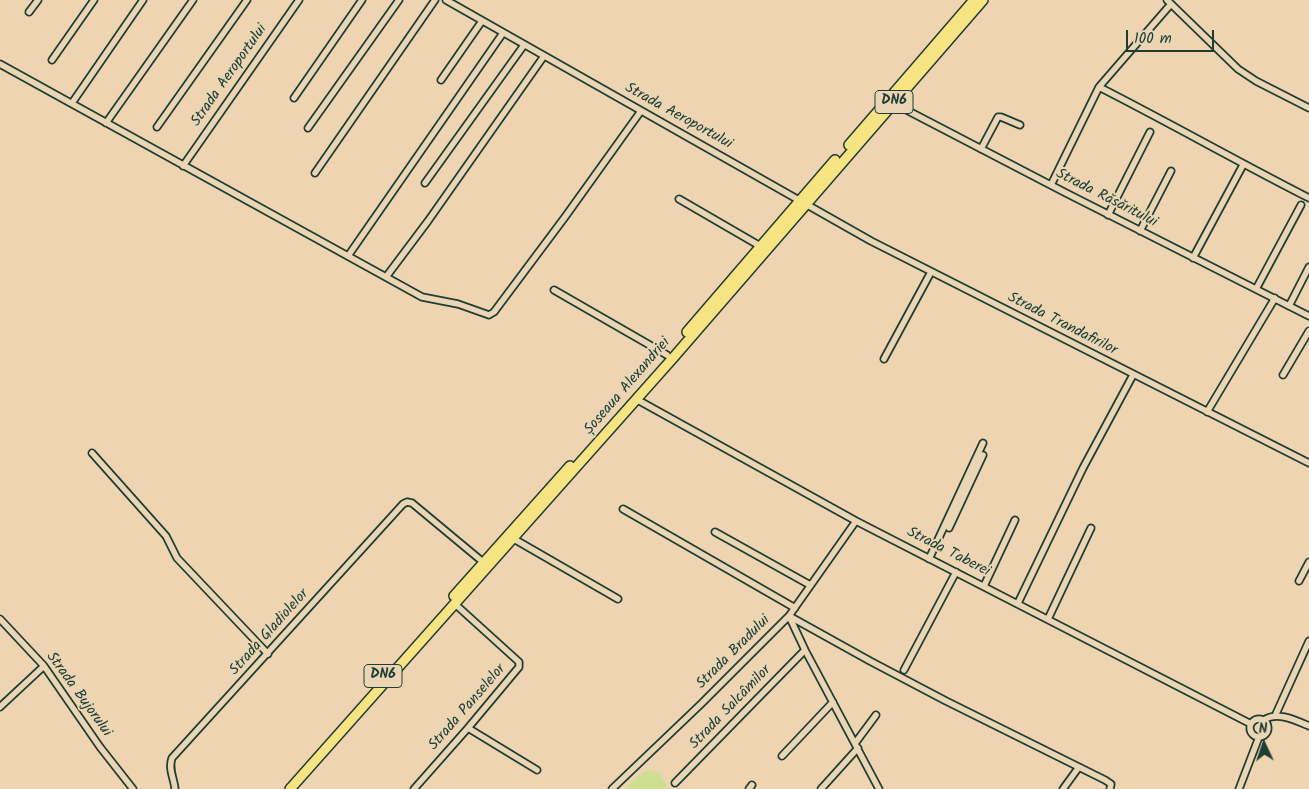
<!DOCTYPE html>
<html>
<head>
<meta charset="utf-8">
<style>
  body { margin:0 }
  #map { position:relative; width:1309px; height:789px; overflow:hidden; background:#eed4b0; font-family:Kalam,sans-serif }
  canvas { display:block }
  .north { position:absolute; left:1239px; top:719px; width:50px; height:50px; -webkit-text-stroke:4px #ead6b4; paint-order:stroke; rotate:357deg; font-size:14px; font-weight:700; line-height:20px; text-align:center; color:#1f3d34 }
  .north::after { content:''; display:block; margin:auto; width:18px; height:22px; background:#1f3d34; clip-path:polygon(50% 0,100% 100%,50% 72%,0 100%) }
  .scale { position:absolute; left:1126px; top:30px; width:88px; height:22px; box-sizing:border-box; border:2px solid #1f3d34; border-top:0; padding-left:6px; font-size:15px; line-height:18px; white-space:nowrap; color:#1f3d34; -webkit-text-stroke:4px #ead6b4; paint-order:stroke }
</style>
</head>
<body>
<div id="map">
<canvas width="1309" height="789"></canvas>
<div class="north">N</div>
<div class="scale">100 m</div>
</div>
<script>
const context = document.querySelector('canvas').getContext('2d');
context.lineJoin = 'round';
function fillPath(path, color) { context.fillStyle = color; context.fill(path, 'evenodd'); }
function stroke(path, color, width, dash) { context.strokeStyle = color; context.lineWidth = width; context.lineCap = dash ? 'butt' : 'round'; context.setLineDash(dash || []); context.stroke(path); }
function drawText(font, color, halo, rows, align = 'center') {
  context.font = font + ' Kalam,sans-serif'; context.lineWidth = 4; context.setLineDash([]); context.textBaseline = 'middle'; context.strokeStyle = halo; context.fillStyle = color; for (const [text, x, y, turn = 0] of rows) {
    context.save(); context.translate(x, y); context.rotate((+turn || 0) * Math.PI / 180); context.textAlign = isNaN(turn) ? turn : align; if (halo) context.strokeText(text, 0, 0); context.fillText(text, 0, 0); context.restore();
  }
}
const green = new Path2D(`
  M648 770 660 773 668 789H624L640 774Z`);
const minor = new Path2D(`
  M446 0 871 241 1309 463
  M1167 0 1238 69 1256 81 1309 108
  M29 12 38 0
  M52 60 94 0
  M0 64 422 297 458 304 489 315 494 312 565 217 641 111
  M441 80 482 21
  M1099 87C1170 123 1238 162 1309 198
  M294 98 362 0
  M72 103 143 0
  M893 103 1066 193 1309 316
  M106 123 193 0
  M157 127 247 0
  M308 128 399 0
  M981 149 998 117H1001L1020 125
  M183 166 299 0
  M315 173 435 0
  M425 183 524 45
  M1051 185 1099 87 1171 4
  M679 199 760 246
  M1108 215 1150 132
  M1140 231 1171 171
  M348 256 503 33
  M1193 258 1243 165
  M386 277 428 221 544 56
  M1256 289 1301 205
  M554 290 667 355
  M1289 306 1309 267
  M884 359 931 272
  M1283 375 1309 331
  M636 399 856 521 1251 724
  M1207 412 1275 298
  M92 453 166 536 177 558 268 654
  M623 509 795 608
  M949 528 983 455
  M715 532 810 585
  M514 539 618 599
  M929 559 983 443
  M1299 581 1309 562
  M984 586 1015 520
  M1018 603 1083 468 1133 375
  M789 616 870 661 946 701 1105 780 1111 784 1110 789
  M789 616 805 650 879 789
  M0 619 44 666 100 747 133 789
  M1048 619 1091 528
  M904 670 956 572
  M0 707 44 666
  M1275 716 1309 641
  M1250 728a9 9 0 1 1 18 0a9 9 0 1 1-18 0Z
  M1264 720C1277 711 1295 720 1309 726
  M468 728 537 770
  M856 742 876 715
  M782 756 833 702
  M675 783 805 650
  M175 789C174 778 168 769 172 758L403 504 407 502 412 503 483 562
  M414 789 468 728 519 667V662L455 604
  M612 789 701 704 789 616 856 521
  M749 789 752 785
  M821 789 858 748
  M1063 789 1079 767
  M1239 789 1259 737`);
const highway = new Path2D(`
  M849 145 974 0
  M687 332 835 160
  M454 596 570 466
  M290 789 673 358 983 0`);
const shields = [
  [894,102,38],
  [383,676,38]
];
const shieldNames = [
  ["DN6",894,102],
  ["DN6",383,676]
];
const streetNames = [
  ["Strada Aeroportului",230,76,-55],
  ["Strada Aeroportului",678,117,29],
  ["Strada Răsăritului",1106,199,27],
  ["Strada Trandafirilor",1062,325,27],
  ["Șoseaua Alexandriei",628,387,-49],
  ["Strada Taberei",948,553,27],
  ["Strada Gladiolelor",270,633,-48],
  ["Strada Bradului",734,653,-45],
  ["Strada Bujorului",78,695,54],
  ["Strada Panselelor",468,708,-49],
  ["Strada Salcâmilor",731,708,-46]
];
fillPath(green, '#d0de92');
stroke(minor, '#1f3d34', 9);
stroke(highway, '#1f3d34', 12);
stroke(minor, '#ead6b4', 5.5);
stroke(highway, '#f6e381', 9);
for (const [x, y, w] of shields) { const box = new Path2D(); box.roundRect(x - w / 2, y - 11.5, w, 23, 4); context.fillStyle = '#ead6b4'; context.fill(box); stroke(box, '#1f3d34', 1); }
drawText('bold 14px', '#1f3d34', null, shieldNames);
drawText('15px', '#1f3d34', '#ead6b4', streetNames);
</script>
</body>
</html>
